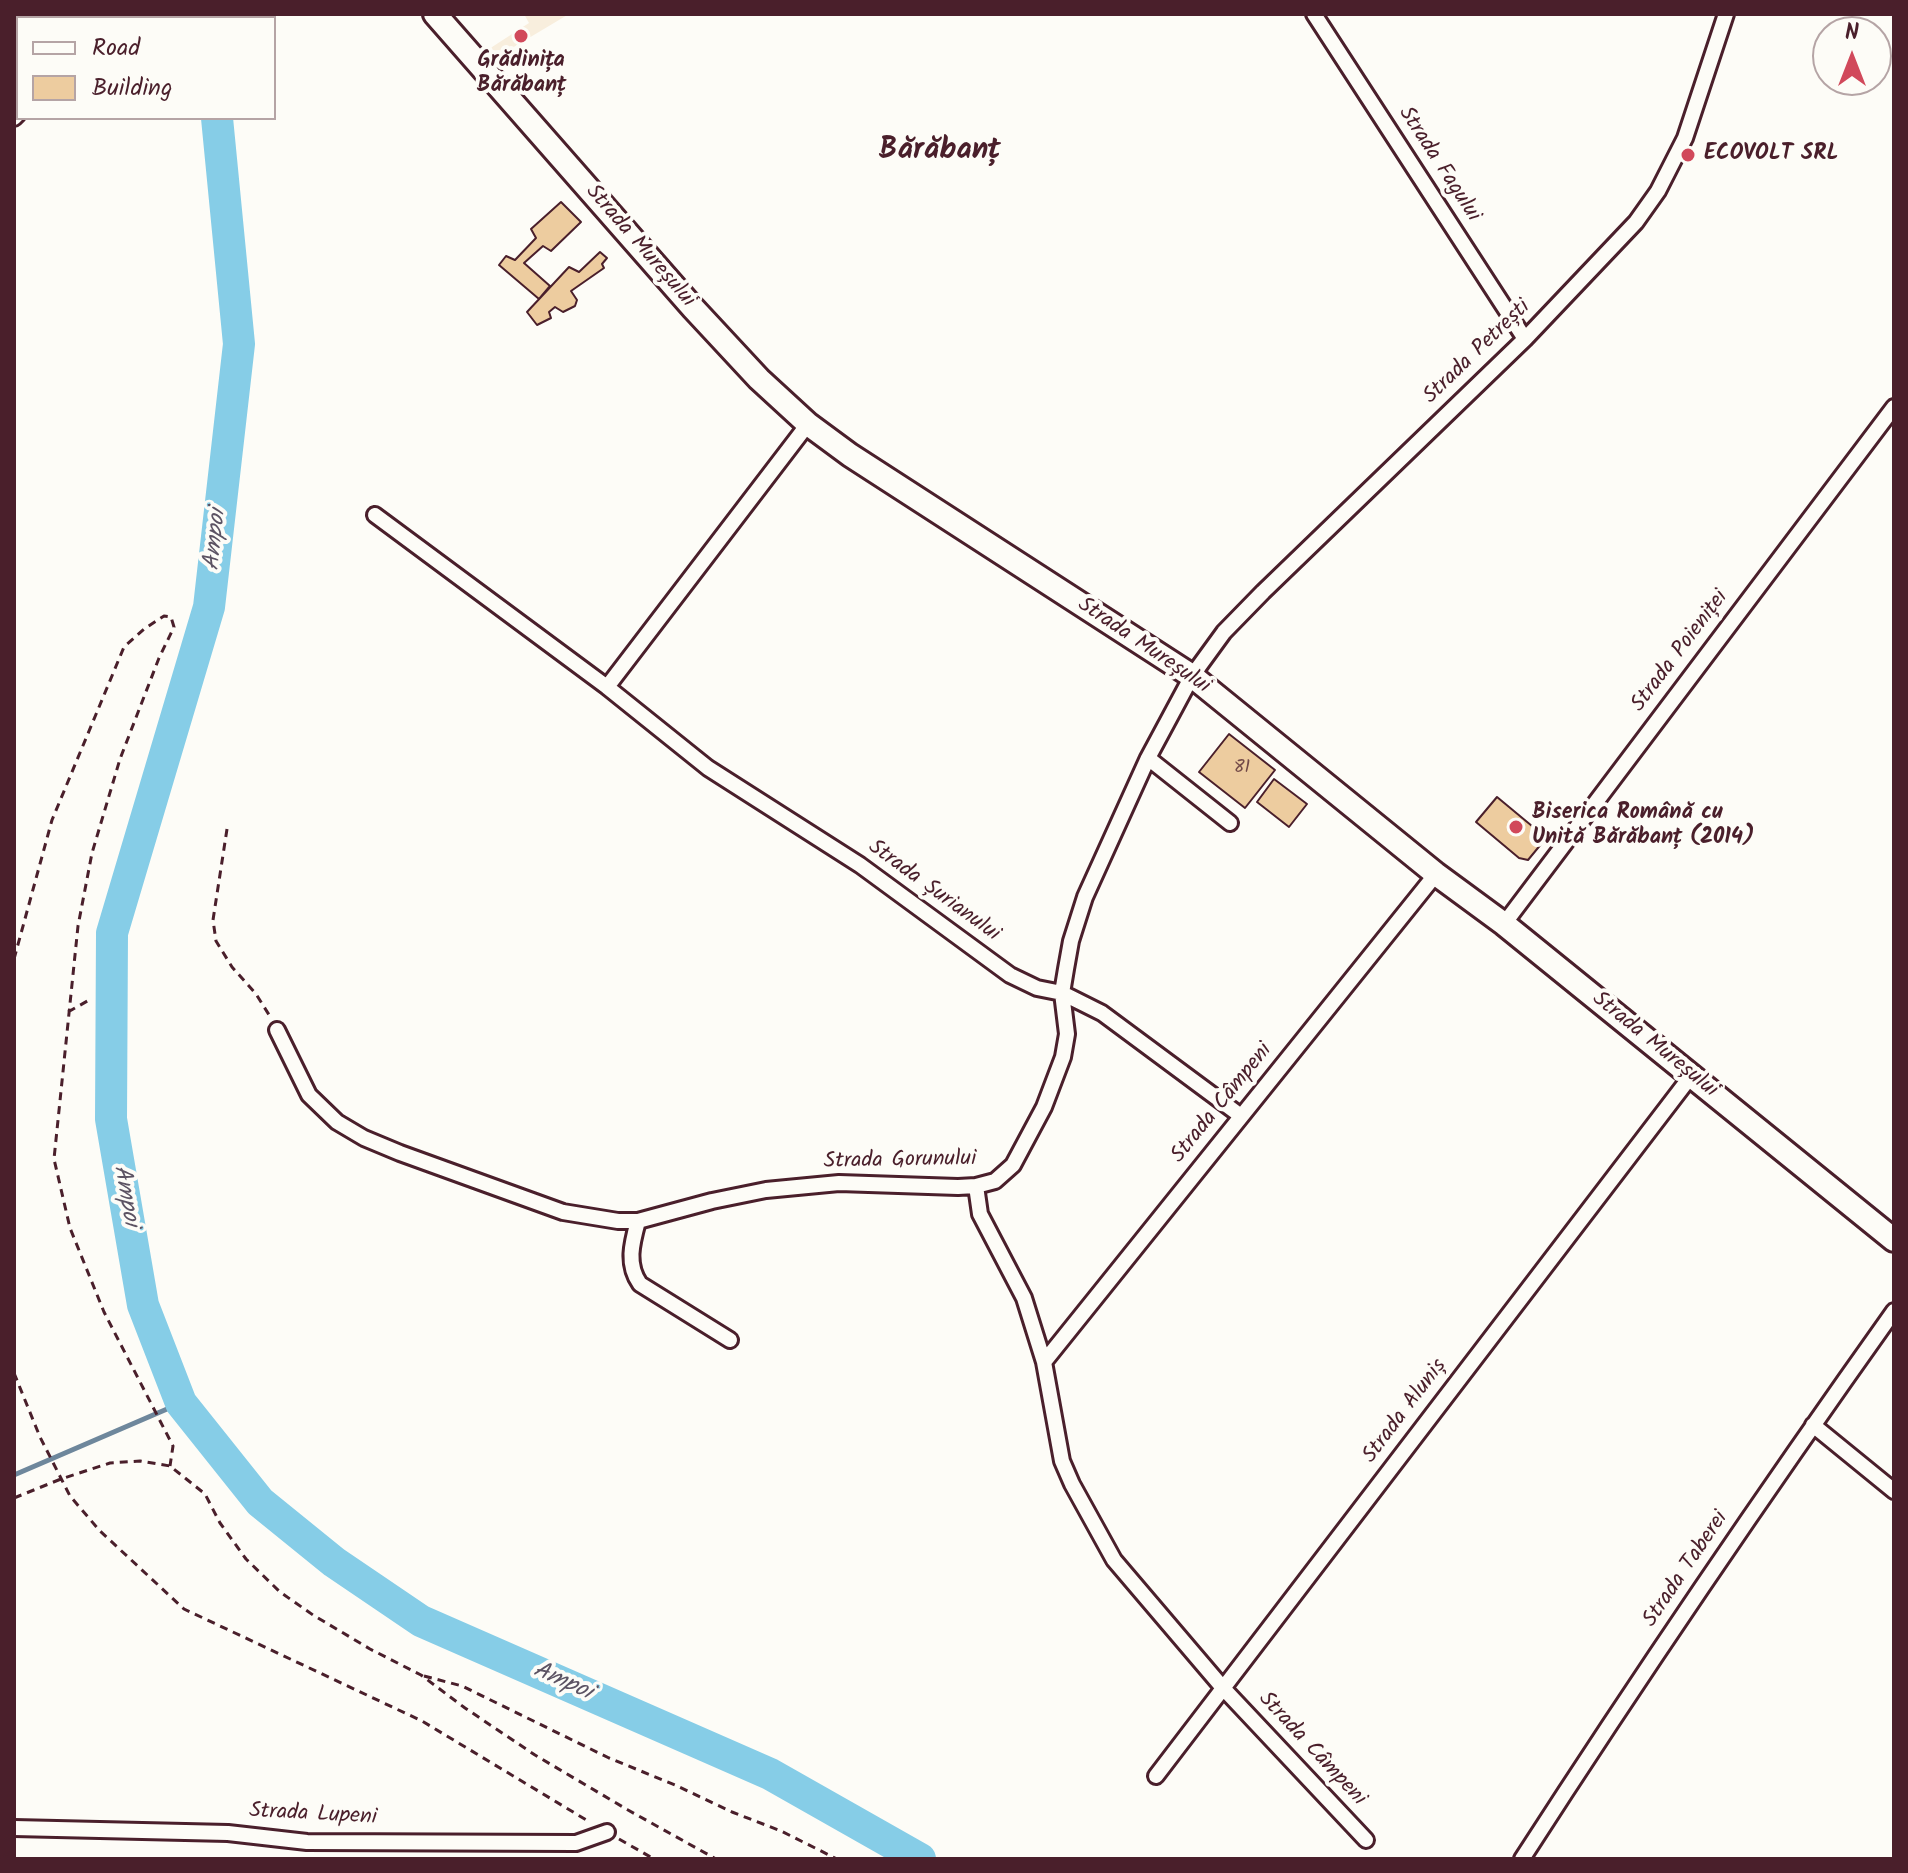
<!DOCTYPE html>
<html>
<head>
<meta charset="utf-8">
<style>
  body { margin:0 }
  #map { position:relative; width:1908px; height:1873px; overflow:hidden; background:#fdfcf7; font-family:Kalam,sans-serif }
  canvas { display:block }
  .frame { position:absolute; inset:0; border:16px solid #4a1f2b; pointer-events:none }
  .legend { position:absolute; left:16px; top:16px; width:260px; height:104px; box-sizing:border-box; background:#fdfcf7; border:2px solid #b5a4a5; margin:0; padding:10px 14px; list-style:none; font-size:24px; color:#4a1f2b }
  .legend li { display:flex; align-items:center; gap:16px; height:40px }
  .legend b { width:40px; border:2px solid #b5a4a5 }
  .north { position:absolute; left:1812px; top:16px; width:80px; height:80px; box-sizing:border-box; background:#fdfcf7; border:2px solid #b5a4a5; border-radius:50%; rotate:0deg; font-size:22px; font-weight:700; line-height:32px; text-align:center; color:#4a1f2b }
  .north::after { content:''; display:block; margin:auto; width:28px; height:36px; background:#d1495b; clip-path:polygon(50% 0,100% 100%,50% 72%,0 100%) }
</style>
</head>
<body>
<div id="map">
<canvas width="1908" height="1873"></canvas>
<div class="frame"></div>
<ul class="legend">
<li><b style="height:10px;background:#fdfcf7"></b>Road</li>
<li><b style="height:22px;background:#edcc9f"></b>Building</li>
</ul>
<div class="north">N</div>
</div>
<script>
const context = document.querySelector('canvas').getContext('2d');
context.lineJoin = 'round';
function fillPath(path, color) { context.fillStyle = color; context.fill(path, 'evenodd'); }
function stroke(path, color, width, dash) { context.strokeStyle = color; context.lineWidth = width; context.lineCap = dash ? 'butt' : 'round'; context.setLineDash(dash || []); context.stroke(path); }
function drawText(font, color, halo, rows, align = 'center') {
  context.font = font + ' Kalam,sans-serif'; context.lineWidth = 8; context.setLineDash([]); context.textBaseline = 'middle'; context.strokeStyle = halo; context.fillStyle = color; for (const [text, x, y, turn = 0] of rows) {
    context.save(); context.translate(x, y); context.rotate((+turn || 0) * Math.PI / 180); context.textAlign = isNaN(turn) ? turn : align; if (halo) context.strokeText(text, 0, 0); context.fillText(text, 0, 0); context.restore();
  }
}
const built = new Path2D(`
  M524 14H569L497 57 489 49 529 23Z`);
const stream = new Path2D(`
  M14 1475 181 1403`);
const river = new Path2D(`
  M207 14 208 18
  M217 118 239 344 209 607 112 933 111 1119 143 1305 181 1403 260 1502 334 1562 421 1621 770 1774 920 1859`);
const building = new Path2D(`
  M561 202 581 222 551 251 543 246 524 263 550 286 539 299 499 265 506 256 515 260 536 238 531 229Z
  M600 252 607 258 602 264 604 268 571 291 577 300 575 306 563 312 555 307 549 312 551 318 537 325 527 312 569 267 579 272Z
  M1229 734 1275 770 1245 808 1199 772Z
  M1274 779 1307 804 1289 827 1257 802Z
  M1497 797 1538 831 1542 843 1528 860 1519 858 1476 822Z`);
const path = new Path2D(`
  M227 829 213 920 216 941 232 967 256 994 271 1018
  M14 959 52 820 124 647 144 629 164 616 171 617 174 627 159 658 120 759 92 853 78 926 54 1159 70 1228 104 1312 173 1446 170 1466
  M68 1012 91 999
  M14 1373 40 1437 70 1496 100 1531 184 1609 422 1721 588 1821
  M14 1498 61 1479 110 1463 140 1461 170 1466 205 1494 220 1523 246 1559 280 1592 313 1615 370 1649 421 1675 465 1708 535 1755 628 1810 716 1859
  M424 1676 462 1686 609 1758 675 1785 732 1812 781 1831 837 1859
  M619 1839 654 1859`);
const street = new Path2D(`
  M1314 14 1525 339
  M107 18 111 14
  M14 118 18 114
  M375 515 607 687 708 768 860 865 1010 975 1037 988 1062 993 1102 1013 1241 1116
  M607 687 808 424
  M1148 758 1230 823
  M1504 924 1894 407
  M277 1030 309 1095 337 1122 364 1138 400 1153 563 1212 618 1221H638L712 1201 766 1190 839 1183 958 1187 976 1186 995 1181 1013 1165 1044 1107 1063 1057 1067 1034 1062 993 1066 969 1071 941 1085 897 1148 758 1192 676 1224 632 1263 592 1525 339 1636 222 1658 191 1685 138 1726 14
  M976 1186 980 1214 1024 1298 1044 1362 1062 1461 1072 1484 1114 1560 1223 1688 1366 1840
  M638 1221C632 1243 626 1264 640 1284L730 1340
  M1044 1362 1436 874
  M1813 1425 1894 1491
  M1156 1776 1691 1076
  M14 1828 228 1833 307 1842 576 1843 607 1832
  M1522 1859C1642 1673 1766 1491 1894 1311`);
const secondary = new Path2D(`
  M435 14 693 308 759 379 808 424 850 455 1192 676 1436 874 1504 924 1894 1240`);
const markers = [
  [521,36,8,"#d1495b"],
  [1688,155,8,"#d1495b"],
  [1516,827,8,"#d1495b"]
];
const numberNames = [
  ["81",1242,769]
];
const poiNames = [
  ["Grădinița",521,62,"center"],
  ["Bărăbanț",521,87,"center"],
  ["ECOVOLT SRL",1704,155],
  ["Biserica Română cu",1532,814],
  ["Unită Bărăbanț (2014)",1532,839]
];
const streetNames = [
  ["Strada Fagului",1438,165,57],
  ["Strada Mureșului",639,247,49],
  ["Strada Petrești",1478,353,-44],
  ["Strada Mureșului",1143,647,34],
  ["Strada Poieniței",1681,652,-53],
  ["Strada Șurianului",933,892,36],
  ["Strada Mureșului",1654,1046,39],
  ["Strada Câmpeni",1223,1104,-51],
  ["Strada Gorunului",900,1162,-1],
  ["Strada Aluniș",1406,1412,-53],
  ["Strada Taberei",1687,1570,-56],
  ["Strada Câmpeni",1311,1750,47],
  ["Strada Lupeni",313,1816,3]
];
const waterNames = [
  ["Ampoi",217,540,-84],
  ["Ampoi",124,1196,80],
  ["Ampoi",562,1683,24]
];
const districtNames = [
  ["Bărăbanț",939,153]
];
fillPath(built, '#f8eedd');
stroke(stream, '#6e879c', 5);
stroke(river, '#86cde7', 32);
fillPath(building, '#edcc9f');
stroke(building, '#4a1f2b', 2);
stroke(street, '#4a1f2b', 20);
stroke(secondary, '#4a1f2b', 28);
stroke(path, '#4a1f2b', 3, [8, 6]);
stroke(street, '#fdfcf7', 14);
stroke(secondary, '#fdfcf7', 22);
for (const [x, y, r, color] of markers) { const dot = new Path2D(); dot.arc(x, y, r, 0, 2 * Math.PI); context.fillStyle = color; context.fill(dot); stroke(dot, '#fdfcf7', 3); }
drawText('18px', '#734a48', null, numberNames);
drawText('bold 22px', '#4a1f2b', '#fdfcf7', poiNames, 'left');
drawText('22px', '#4a1f2b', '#fdfcf7', streetNames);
drawText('italic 24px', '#5c5363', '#fdfcf7', waterNames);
drawText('bold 30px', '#4a1f2b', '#fdfcf7', districtNames);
</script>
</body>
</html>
